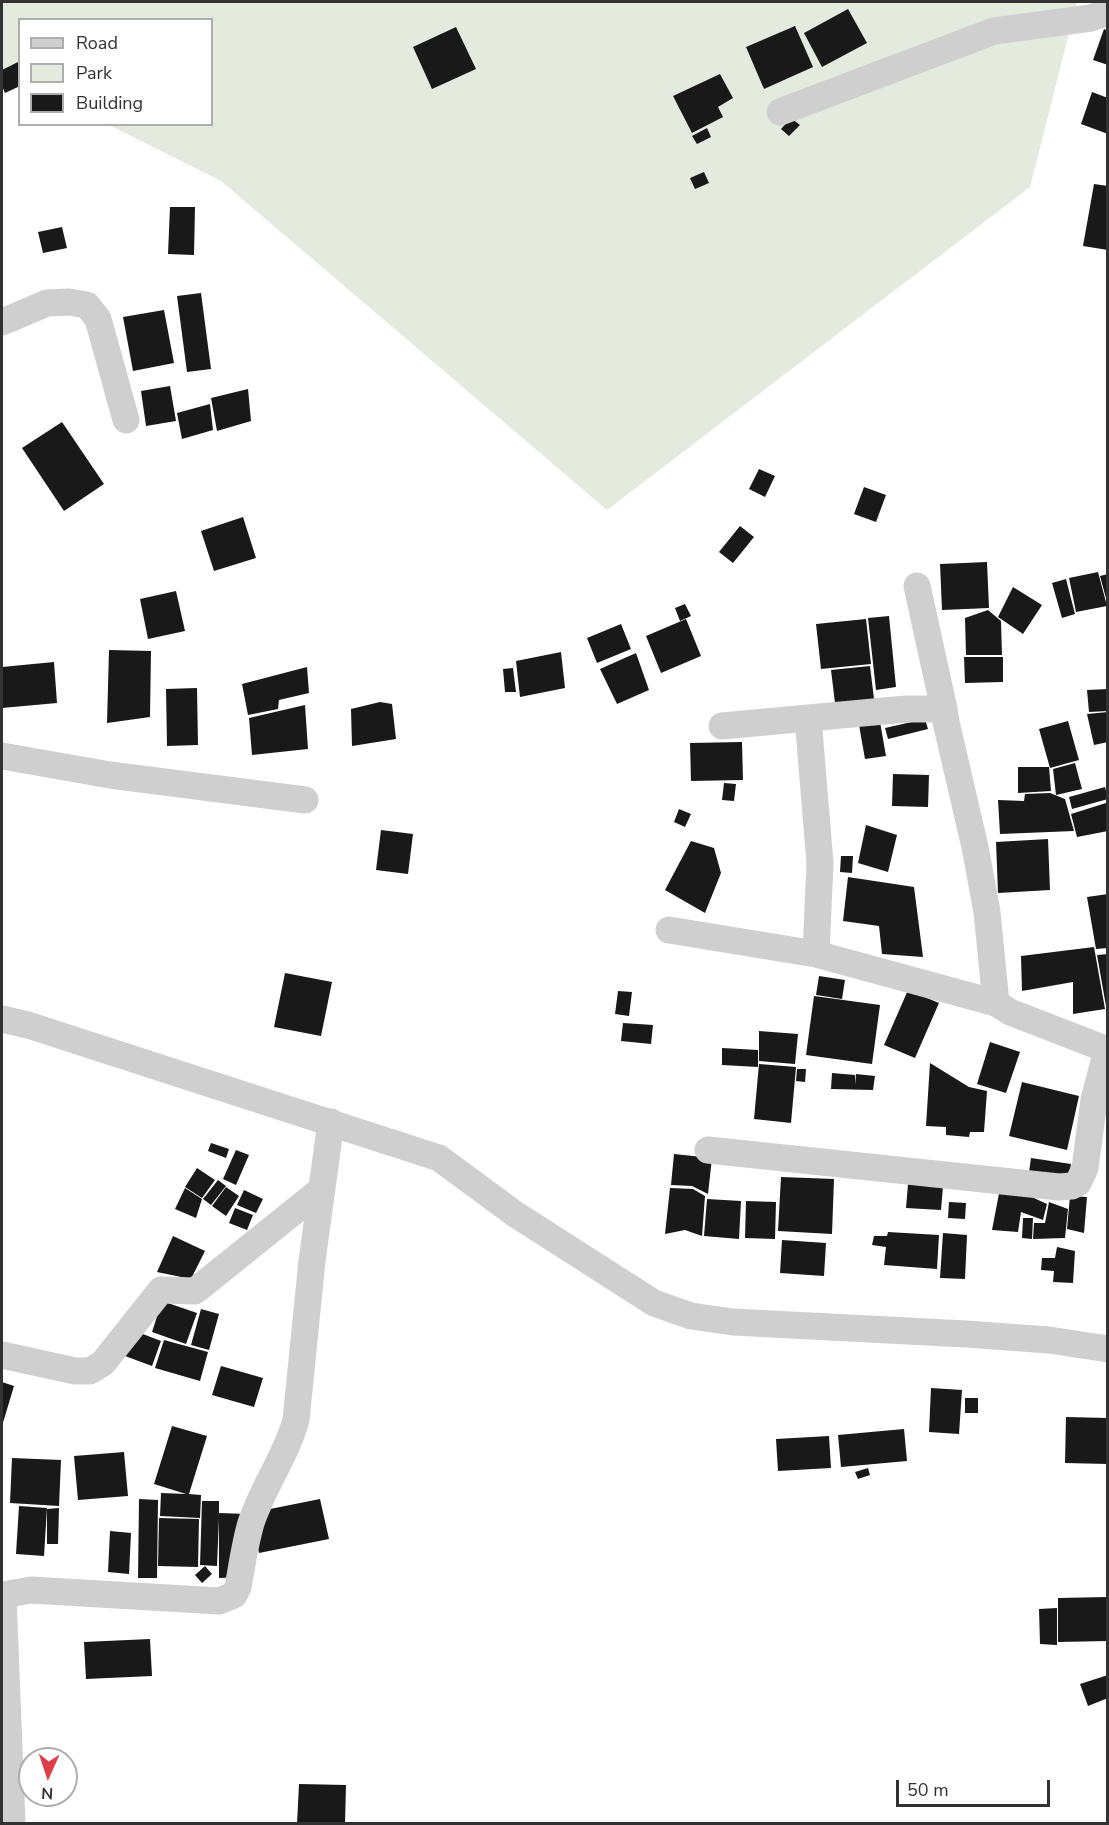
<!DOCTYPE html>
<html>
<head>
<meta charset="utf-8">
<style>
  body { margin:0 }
  #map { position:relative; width:1109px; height:1825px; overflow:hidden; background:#fff; font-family:"Nunito Sans",sans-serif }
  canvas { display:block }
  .frame { position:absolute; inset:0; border:3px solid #323232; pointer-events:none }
  .legend { position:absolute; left:18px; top:18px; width:195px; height:108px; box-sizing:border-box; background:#fff; border:2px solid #adadad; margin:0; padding:8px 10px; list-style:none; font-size:18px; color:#323232 }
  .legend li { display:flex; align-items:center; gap:12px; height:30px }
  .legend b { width:30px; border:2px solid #adadad }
  .north { position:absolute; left:18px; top:1747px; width:60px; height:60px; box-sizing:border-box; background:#fff; border:2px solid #adadad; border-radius:50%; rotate:183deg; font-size:16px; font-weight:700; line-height:24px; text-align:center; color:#323232 }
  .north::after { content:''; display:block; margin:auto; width:21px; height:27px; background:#de3e48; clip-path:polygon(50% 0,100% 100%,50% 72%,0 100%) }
  .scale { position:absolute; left:896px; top:1780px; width:154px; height:27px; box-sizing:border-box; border:3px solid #323232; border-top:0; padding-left:8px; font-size:18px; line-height:21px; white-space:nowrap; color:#323232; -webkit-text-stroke:4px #fff; paint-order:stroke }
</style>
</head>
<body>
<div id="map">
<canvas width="1109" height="1825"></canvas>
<div class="frame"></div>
<ul class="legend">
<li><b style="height:8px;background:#cfcfcf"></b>Road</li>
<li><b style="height:16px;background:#e4eade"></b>Park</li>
<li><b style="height:16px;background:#191919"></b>Building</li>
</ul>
<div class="north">N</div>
<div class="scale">50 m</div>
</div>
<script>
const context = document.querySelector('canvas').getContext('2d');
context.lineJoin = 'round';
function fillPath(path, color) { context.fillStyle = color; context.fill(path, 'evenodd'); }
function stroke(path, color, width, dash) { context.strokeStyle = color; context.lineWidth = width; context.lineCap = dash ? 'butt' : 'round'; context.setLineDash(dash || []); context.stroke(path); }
const green = new Path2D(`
  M2 2H1077L1030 187 607 510 221 181 109 125 212 124V20H20L19 79 2 70Z`);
const building = new Path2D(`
  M848 9 867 43 822 67 804 33Z
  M795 26 813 67 764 89 746 47Z
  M456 27 476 69 432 89 413 47Z
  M1104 29 1108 31V65L1093 60Z
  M20 61V86L5 93 2 86V70Z
  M720 74 733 98 718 107 723 117 692 133 673 96Z
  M1092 92 1108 98V134L1081 124Z
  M791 118 800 125 789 136 781 129Z
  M707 128 711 137 697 144 692 136Z
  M704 172 709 183 695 189 690 178Z
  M1094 184 1108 186V250L1083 246Z
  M170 207H195L194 255 168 254Z
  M62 227 67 248 43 253 38 232Z
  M201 293 211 369 187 372 177 296Z
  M164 310 174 363 133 371 123 317Z
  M170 386 176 421 146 426 141 391Z
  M248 389 251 421 217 431 211 398Z
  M210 404 213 430 182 439 177 413Z
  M62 422 104 484 64 511 22 448Z
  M759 469 775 476 765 497 749 489Z
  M864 487 886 495 876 522 854 514Z
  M243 517 256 558 214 571 201 531Z
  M740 526 754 537 733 563 719 552Z
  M987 562 989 608 942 610 940 564Z
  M1098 572 1107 606 1076 612 1069 578Z
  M1108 574V601L1107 602 1100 576Z
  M1066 579 1075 614 1062 618 1052 583Z
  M1013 587 1042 605 1023 634 998 617Z
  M176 591 185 631 148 639 140 599Z
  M685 604 691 616 680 621 675 608Z
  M988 610 1001 621 1002 655H966L965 618Z
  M889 616 896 687 876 690 868 618Z
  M686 619 701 656 661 673 646 636Z
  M866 619 871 664 821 669 816 624Z
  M621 624 631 649 597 663 587 638Z
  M109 650 151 651 150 717 107 723Z
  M561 652 565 688 520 697 516 661Z
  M636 653 649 690 617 704 600 669Z
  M964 657H1003V682L965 683Z
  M54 662 57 703 2 708V667Z
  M870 666 874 699 835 703 831 670Z
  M307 667 309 693 279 700 278 709 248 715 242 684Z
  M513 668 516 692H505L503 669Z
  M197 688 198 745 167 746 166 689Z
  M1108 689V711L1089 712 1087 690Z
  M380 702 392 704 396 739 352 746 351 709Z
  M305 705 308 749 252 755 249 718Z
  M1108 712V742L1094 745 1087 714Z
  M925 719 928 729 888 739 885 728Z
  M1068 721 1079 760 1050 768 1039 729Z
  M880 722 886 756 865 759 859 725Z
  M742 742 743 780 691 781 690 743Z
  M1075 763 1082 789 1056 795 1053 769Z
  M1018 767H1049L1051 791 1018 793Z
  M893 774 929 775 928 807 892 806Z
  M724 783 736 784 734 801 722 800Z
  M1105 787 1108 799 1072 809 1069 797Z
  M1050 793 1065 799 1074 831 1000 834 998 800 1024 801 1025 794Z
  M1106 803 1108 831 1077 837 1071 814Z
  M679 809 691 814 685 827 674 822Z
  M866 825 897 835 888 872 858 863Z
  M381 830 413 834 408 874 376 870Z
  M1048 839 1050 890 998 893 996 842Z
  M691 841 714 848 721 873 705 913 665 890Z
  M841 856H853L852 873 840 872Z
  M848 877 914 887 923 957 882 954 879 926 843 921Z
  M1108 894V948L1096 949 1087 897Z
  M1094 947 1105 1009 1073 1014V982L1022 991 1021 956Z
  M1108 954V1006H1106L1097 955Z
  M285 973 332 982 321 1036 274 1027Z
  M819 976 845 980 842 999 816 995Z
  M908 990 939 1003 915 1058 884 1045Z
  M618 991 632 992 629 1016 615 1014Z
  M814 996 880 1005 872 1064 806 1055Z
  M623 1023 653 1025 651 1044 621 1041Z
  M759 1031 798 1034 795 1064 759 1061Z
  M990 1042 1020 1052 1006 1093 977 1084Z
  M722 1048 758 1050V1067L722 1065Z
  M930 1063 969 1087 987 1091 984 1132H970L969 1137 946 1135V1127L926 1126Z
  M759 1064 796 1067 791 1123 754 1119Z
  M797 1069H806L805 1082 796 1081Z
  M832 1073 855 1075V1085L856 1074 875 1076 873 1090 831 1089Z
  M1022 1082 1079 1096 1067 1150 1009 1136Z
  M211 1143 229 1149 226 1158 208 1151Z
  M236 1150 249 1155 236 1185 223 1179Z
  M674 1154 712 1158 708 1194 692 1186 671 1185Z
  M1031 1158 1071 1164 1069 1178 1029 1172Z
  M197 1168 215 1180 202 1198 185 1187Z
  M909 1172 944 1175 941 1210 906 1208Z
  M781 1177 834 1179 832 1234 778 1231Z
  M218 1180 226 1186 211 1205 203 1199Z
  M1001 1183 1047 1204 1043 1220 1021 1212 1018 1232 992 1230Z
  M226 1187 239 1196 226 1216 212 1206Z
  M185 1188 202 1199 196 1218 175 1209Z
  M670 1188 693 1189 705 1196 702 1236 685 1230 665 1234Z
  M244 1190 263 1199 256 1213 237 1205Z
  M1070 1196 1087 1197 1084 1233 1067 1229Z
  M707 1199 741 1201 739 1239 704 1236Z
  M746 1201 776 1202 775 1239 745 1238Z
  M949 1202 966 1203 965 1219 948 1218Z
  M1049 1202 1068 1209 1065 1238 1033 1239 1034 1223H1045Z
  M235 1208 253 1215 247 1230 229 1223Z
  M1023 1218H1033L1032 1239 1022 1238Z
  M888 1232 939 1235 937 1269 884 1265 886 1247 872 1245 874 1236H887Z
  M943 1233 967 1235 965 1279 940 1278Z
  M173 1236 205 1251 191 1279 157 1272Z
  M782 1240 826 1243 824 1276 780 1273Z
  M1057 1247 1075 1251 1073 1283 1053 1282 1054 1271 1041 1270 1042 1258H1055Z
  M162 1301 197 1313 186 1344 152 1332Z
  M201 1309 219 1314 209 1350 191 1345Z
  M135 1331 161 1341 152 1366 125 1356Z
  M164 1340 208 1352 200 1381 155 1368Z
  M221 1366 263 1378 254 1407 212 1395Z
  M2 1382 14 1386 2 1426Z
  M931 1388 962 1390 959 1434 929 1432Z
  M965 1398H978V1413H965Z
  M1066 1417 1108 1418V1464L1065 1463Z
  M172 1426 207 1436 189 1494 201 1495 200 1518 160 1516 161 1493 186 1494 154 1484Z
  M904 1429 907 1461 841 1467 838 1435Z
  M829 1436 831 1468 778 1471 776 1439Z
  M124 1452 128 1496 78 1500 74 1456Z
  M12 1458 61 1460 59 1506 10 1503Z
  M868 1468 870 1475 858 1479 855 1472Z
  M139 1499 158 1500 157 1578H138Z
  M320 1499 329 1539 259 1553 250 1513Z
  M202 1501H219V1513L247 1514V1577L219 1578V1518L217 1566 200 1565Z
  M19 1506 47 1508 44 1556 16 1554Z
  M59 1508 58 1544H47V1509Z
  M159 1518 199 1519 198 1567 158 1566Z
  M110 1531 131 1533 129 1574 108 1572Z
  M205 1566 212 1574 202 1583 195 1575Z
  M1108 1597V1641L1058 1642V1598Z
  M1057 1608V1645L1040 1644 1039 1609Z
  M150 1639 152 1676 86 1679 84 1642Z
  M1108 1675V1698L1088 1706 1080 1684Z
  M299 1784 346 1785 345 1824H297Z`);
const minor = new Path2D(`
  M780 112 994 31 1091 18 1108 12
  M2 322 47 303 69 302 87 305 98 319 126 420
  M917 586 944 709
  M808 718 820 863 816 954
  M722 726 906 709H944L946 722 975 847 987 912 996 1003 1010 1012 1108 1050
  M2 756 110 775 305 800
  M669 930 816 954 996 1003
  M2 1019 28 1025 439 1158 515 1214 654 1303 691 1316 733 1322 966 1334 1049 1340 1108 1349
  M708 1150 1059 1187 1072 1186 1078 1183 1085 1168 1094 1100 1107 1050
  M2 1355 75 1371H90L103 1363 161 1290 195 1291 322 1189
  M12 1824 3 1595 31 1590 219 1601 234 1595 238 1587C242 1566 245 1543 251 1523 263 1487 286 1456 296 1420L312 1261 331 1122`);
fillPath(green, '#e4eade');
fillPath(building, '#191919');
stroke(minor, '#cfcfcf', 27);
</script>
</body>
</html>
